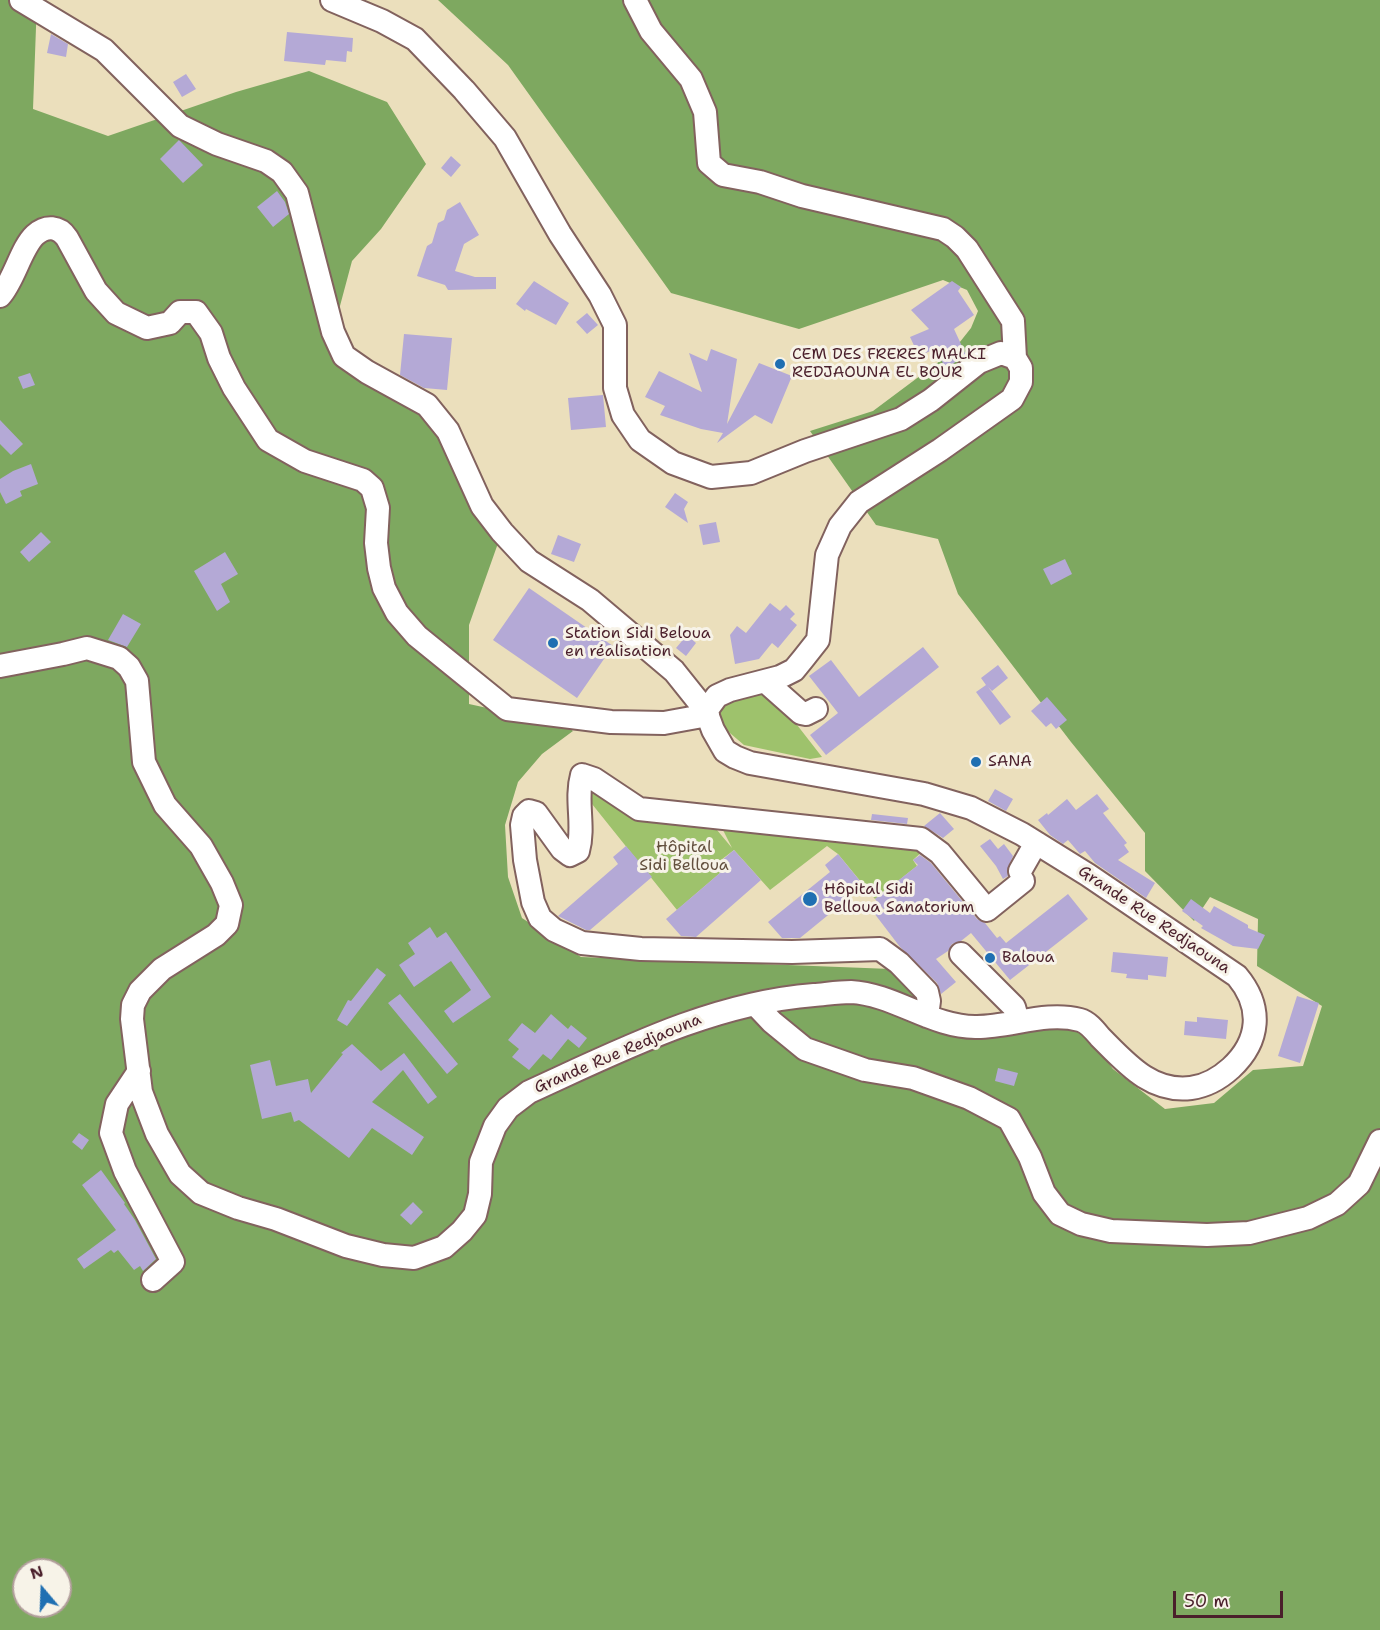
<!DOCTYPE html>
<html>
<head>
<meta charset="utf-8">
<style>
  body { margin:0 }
  #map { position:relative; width:1380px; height:1630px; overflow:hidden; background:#ebdfbc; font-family:"Shantell Sans",sans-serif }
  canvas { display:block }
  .north { position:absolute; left:12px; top:1558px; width:60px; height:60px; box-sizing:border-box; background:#f7f3e8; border:2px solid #b29e9c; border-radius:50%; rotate:341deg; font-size:16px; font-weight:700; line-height:24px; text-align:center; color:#4a1f2b }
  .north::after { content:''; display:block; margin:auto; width:21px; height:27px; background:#1f6fb2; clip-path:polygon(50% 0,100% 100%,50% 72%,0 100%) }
  .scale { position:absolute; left:1173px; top:1591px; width:110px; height:27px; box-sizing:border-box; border:3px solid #4a1f2b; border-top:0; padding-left:8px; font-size:18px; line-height:21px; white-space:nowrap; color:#4a1f2b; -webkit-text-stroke:4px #f7f3e8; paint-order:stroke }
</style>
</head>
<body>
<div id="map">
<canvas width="1380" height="1630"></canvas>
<div class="north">N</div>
<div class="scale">50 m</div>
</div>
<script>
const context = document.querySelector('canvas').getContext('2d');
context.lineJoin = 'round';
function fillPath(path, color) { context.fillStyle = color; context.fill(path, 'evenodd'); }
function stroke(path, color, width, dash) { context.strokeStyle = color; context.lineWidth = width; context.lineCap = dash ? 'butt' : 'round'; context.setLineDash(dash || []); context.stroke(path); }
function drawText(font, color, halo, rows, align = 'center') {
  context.font = font + ' "Shantell Sans",sans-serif'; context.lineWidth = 6; context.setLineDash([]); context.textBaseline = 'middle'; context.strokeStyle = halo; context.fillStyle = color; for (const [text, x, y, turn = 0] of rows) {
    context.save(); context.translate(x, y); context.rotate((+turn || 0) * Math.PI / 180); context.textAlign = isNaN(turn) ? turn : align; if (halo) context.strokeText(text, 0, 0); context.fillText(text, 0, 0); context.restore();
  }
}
const green = new Path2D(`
  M765 688 787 712 822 757 810 759 744 745 724 728 719 718 721 709 729 702Z
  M591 789 700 822 706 829 717 830 732 848 723 830 919 844 925 849 913 860 917 866 875 899 838 854 827 846 770 890 734 850 721 860 727 867 677 910 592 804Z`);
const forest = new Path2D(`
  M0 0H37L33 109 108 136 236 92 309 71 387 102 426 164 381 229 352 261 333 332 345 356 427 405 502 532 469 625V704L565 725 573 731 542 754 518 782 505 825 508 877 522 918 581 957 891 969 955 1035 1080 1024 1113 1069 1165 1109 1214 1103 1253 1070 1303 1066 1322 1006 1257 966 1258 919 1210 897 1194 921 1145 871V833L1071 742 958 594 938 539 876 525 810 431 873 411 952 352 971 328 978 311 967 290 943 280 799 329 671 293 508 65 438 0H1380V1630H0ZM24 1570H60V1606H24Z`);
const building = new Path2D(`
  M287 32 353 38 352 52 347 51 346 62 326 60 325 65 284 61Z
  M51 34 68 44 66 57 47 53Z
  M186 74 196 89 182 97 173 82Z
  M179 140 203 165 183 183 160 159Z
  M451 156 461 165 451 177 441 168Z
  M277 191 285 202 289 214 273 227 257 207Z
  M460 202 479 235 464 244 455 271 475 277H496V289L448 290 445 285 417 276 427 246 432 243 438 223 444 220 447 210Z
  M534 281 569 303 556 325 526 309 525 311 516 304Z
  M952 281 961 287 958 291 974 315 954 329 966 355 945 369 937 348 919 356 910 337 929 329 911 310Z
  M587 313 598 325 587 334 576 322Z
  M404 334 452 338 447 390 424 388 400 375Z
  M711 349 737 359 727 424 759 363 792 376 772 424 755 415 717 443 723 433 701 429 660 415 665 406 645 397 659 371 702 392 689 353 707 361Z
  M30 373 35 385 23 389 18 377Z
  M603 395 606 427 571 430 568 398Z
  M0 420 23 444 11 455 0 444Z
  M31 464 38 484 20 491 22 496 6 504 0 492V479L13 471Z
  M675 493 688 502 684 509 688 523 665 507Z
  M716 522 720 542 703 545 699 525Z
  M41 532 51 542 29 562 20 552Z
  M558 535 581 544 574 562 551 554Z
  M225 552 238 574 221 584 230 602 217 611 194 571Z
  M1065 559 1072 574 1051 585 1043 569Z
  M529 588 613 646 577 698 493 640Z
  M770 603 780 611 786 605 795 614 790 619 797 625 778 648 772 643 759 659 735 664 730 635 737 626 746 633Z
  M123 614 141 624 127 647 108 640Z
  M687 635 696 643 686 656 676 648Z
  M923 647 939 667 826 755 810 735 838 713 809 676 831 660 859 697Z
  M998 665 1008 678 992 691 988 687 1011 717 1000 725 976 692 986 685 981 678Z
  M1047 697 1067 720 1056 729 1051 723 1046 727 1031 711Z
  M995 789 1013 799 1006 811 988 801Z
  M1097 794 1109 809 1103 813 1127 843 1124 845 1129 852 1118 860 1155 883 1146 898 1095 863 1085 851 1080 854 1068 840 1063 844 1050 835 1038 820 1047 813 1048 815 1067 799 1076 810Z
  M940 813 954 829 943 838 924 826Z
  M872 814 908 818 907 824 871 820Z
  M990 839 998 849 1004 844 1013 856 1007 870 1008 876 1003 879 996 866 980 846Z
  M626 846 652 877 590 930H586L558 916 618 864 613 857Z
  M734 850 761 880 696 937 681 936 666 919 727 867 721 861Z
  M838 854 860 881V889L800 938H782L768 922 830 872 825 865Z
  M920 855 931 863 977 919 985 923 997 938 1000 936 1006 943 1068 894 1088 919 1010 980 971 933 961 941 952 944 948 951 936 959 956 982 941 994 937 983 900 947 874 913 886 912 875 899 918 865 913 860Z
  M1191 899 1210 913 1214 906 1248 925V928L1265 935 1258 949 1233 946 1201 928 1203 926 1182 911Z
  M430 927 437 938 446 932 491 997 453 1023 444 1011 471 990 451 961 414 987 399 965 415 954 408 943Z
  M1113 952 1168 957 1166 977 1148 975V980L1126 978 1127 974 1111 972Z
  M377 968 386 975 347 1026 337 1020 348 1000 351 1001Z
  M400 994 458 1064 447 1074 388 1003Z
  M1297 996 1319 1003 1300 1063 1278 1056Z
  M551 1014 568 1029 571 1025 587 1038 579 1048 568 1039 551 1060 543 1054 529 1070 512 1057 519 1049 508 1040 522 1023 535 1033Z
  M1197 1017 1228 1020 1226 1039 1184 1035 1185 1021 1197 1022Z
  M352 1044 381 1071 404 1053 437 1097 428 1104 403 1070 372 1102 424 1137 412 1155 372 1128 349 1158 299 1120 294 1122 291 1112 262 1119 250 1065 270 1060 276 1086 308 1079 311 1093 343 1054 341 1053Z
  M998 1068 1018 1073 1014 1086 995 1081Z
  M79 1133 89 1140 82 1150 72 1142Z
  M101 1170 125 1203 124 1204 135 1220 156 1259 143 1271 140 1266 134 1270 118 1250 114 1253 111 1250 84 1269 77 1259 116 1230 82 1185Z
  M413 1202 423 1212 411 1225 400 1215Z`);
const minor = new Path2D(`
  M332 0 382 21 415 39 464 90 505 138 560 234 600 295 615 325V388L623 415 640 440 673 463 711 477 751 473 805 451 901 419 931 400 979 362 1001 353 1015 358 1021 368V382L1012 399 940 450 859 502 840 526 827 555 818 640 803 659 794 670 780 677 730 690 717 696 706 711
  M635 0 651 31 691 79 705 112 709 163 723 175 760 182 802 196 943 229 955 237 967 249 1013 321 1015 358
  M0 296C14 281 21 248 35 235 46 225 59 226 67 238L96 291 116 313 147 328 170 323 180 312H196L211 333 219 358 234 388 268 440 305 461 363 480 372 488 378 508 376 543 379 568 384 588 397 613 417 636 507 709 611 722 664 723 708 715
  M0 666 63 654 87 648 119 658 129 667 137 681 144 762 165 805 201 846 222 883 231 905 227 924 216 935 162 969 140 991 133 1005 132 1019 141 1092 157 1134 180 1174 201 1193 238 1208 276 1219 346 1246 383 1255 414 1258 444 1247 462 1231 475 1215 480 1194 481 1162 495 1126 508 1108 529 1092C621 1050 712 1003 814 995 826 994 839 992 851 992 894 994 933 1028 977 1027 1011 1027 1046 1011 1080 1020 1088 1022 1095 1031 1100 1037 1126 1063 1151 1093 1191 1088 1206 1086 1220 1078 1231 1068 1260 1041 1263 1007 1237 976L1088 875 1022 834 971 808 924 794 750 763 735 757 725 751 713 730 706 711 674 671 590 600 529 561 502 532 482 506 448 431 427 405 367 372 344 356 333 332 297 193 282 172 266 161 217 144 180 126 104 50 21 0
  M766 682 801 713 806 714 816 709
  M1020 871 1032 850 1038 844
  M961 954 1014 1007 1018 1021
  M755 1004 772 1022 805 1049 865 1070 913 1078 969 1098 1009 1119 1030 1157 1044 1193 1060 1214 1081 1224 1111 1231 1207 1235 1249 1233 1308 1218 1337 1204 1359 1184 1380 1141
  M927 1016 929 1001 927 992 899 963 880 949 792 952 641 949 582 943 554 930 540 918 533 902 525 860 522 825 524 816 529 811 536 813 562 849 570 855 578 851C585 826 575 800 582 775L594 779 639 809 921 839 940 853 987 910 1023 881
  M139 1071 117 1104 111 1133 125 1171 173 1262 153 1280`);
const markers = [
  [780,364,6,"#1f6fb2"],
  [553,643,6,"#1f6fb2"],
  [976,762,6,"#1f6fb2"],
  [810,899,8,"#1f6fb2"],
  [990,958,6,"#1f6fb2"]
];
const poiNames = [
  ["CEM DES FRERES MALKI",792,355],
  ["REDJAOUNA EL BOUR",792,373],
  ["Station Sidi Beloua",565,634],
  ["en réalisation",565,652],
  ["SANA",988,762],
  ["Hôpital Sidi",824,890],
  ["Belloua Sanatorium",824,908],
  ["Baloua",1002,958]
];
const parkNames = [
  ["Hôpital",684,848],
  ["Sidi Belloua",684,866]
];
const streetNames = [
  ["Grande Rue Redjaouna",1154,920,34],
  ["Grande Rue Redjaouna",618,1054,-23]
];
fillPath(green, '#9ec26c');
fillPath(forest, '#7ea860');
fillPath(building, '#b4a9d6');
stroke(minor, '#82625e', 26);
stroke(minor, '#fff', 22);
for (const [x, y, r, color] of markers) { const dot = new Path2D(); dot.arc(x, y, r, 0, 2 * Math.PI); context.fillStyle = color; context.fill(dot); stroke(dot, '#f7f3e8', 2); }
drawText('16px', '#4a1f2b', '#f7f3e8', poiNames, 'left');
drawText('16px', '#63503e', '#f7f3e8', parkNames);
drawText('16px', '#4a1f2b', '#f7f3e8', streetNames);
</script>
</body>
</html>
